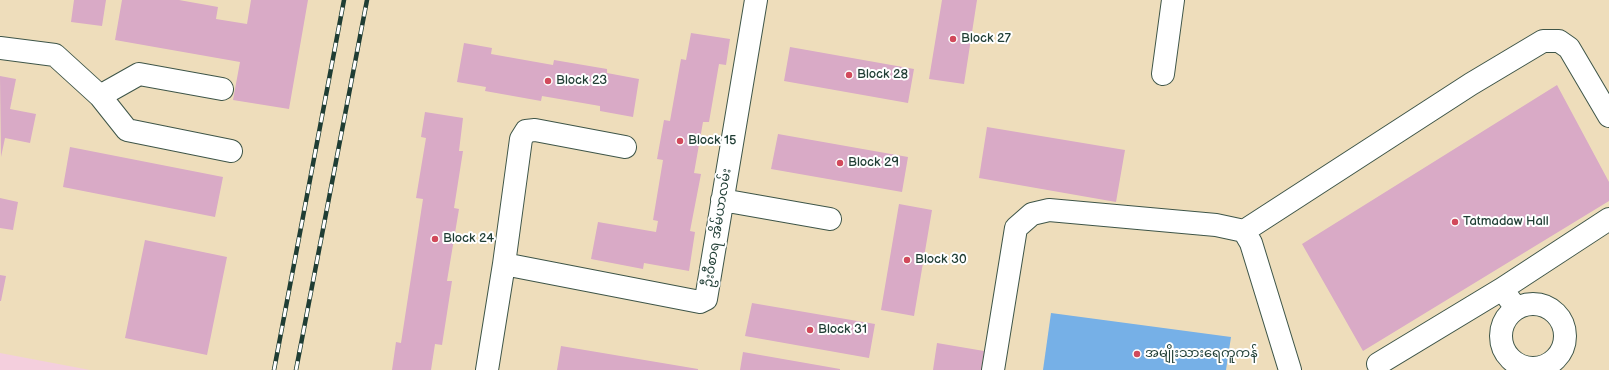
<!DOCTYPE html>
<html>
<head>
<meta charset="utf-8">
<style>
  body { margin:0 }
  canvas { display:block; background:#edb }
</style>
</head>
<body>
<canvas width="1609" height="370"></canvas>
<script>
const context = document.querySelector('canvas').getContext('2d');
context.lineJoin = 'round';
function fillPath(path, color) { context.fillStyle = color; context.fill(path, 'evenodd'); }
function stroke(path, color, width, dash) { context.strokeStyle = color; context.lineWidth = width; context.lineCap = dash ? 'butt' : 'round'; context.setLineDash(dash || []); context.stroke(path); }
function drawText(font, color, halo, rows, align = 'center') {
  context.font = font + ' "Balsamiq Sans","Noto Sans Myanmar",sans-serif'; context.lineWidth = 4; context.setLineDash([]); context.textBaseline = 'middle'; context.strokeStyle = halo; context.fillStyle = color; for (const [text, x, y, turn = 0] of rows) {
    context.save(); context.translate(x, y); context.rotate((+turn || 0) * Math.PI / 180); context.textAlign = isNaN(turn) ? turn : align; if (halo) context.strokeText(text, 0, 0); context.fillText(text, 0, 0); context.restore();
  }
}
const built = new Path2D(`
  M0 353 90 370H0Z`);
const water = new Path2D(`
  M1051 313 1231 337 1226 370H1043Z`);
const building = new Path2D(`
  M74 0H106L102 26 71 22Z
  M122 0H179L218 7 216 19 247 24 251 0H308L289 109 233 100 240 62 115 40Z
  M942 0H977L964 84 929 79Z
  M691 33 730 39 726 65 719 64 709 122H703L694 173 701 174 690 231 695 232 689 271 644 263 643 269 591 259 598 222 656 232 658 221 653 220 663 160 657 159 664 120 670 121 681 59 686 60Z
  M464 43 492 48 491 54 553 65 554 60 607 69V73L639 79 633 117 600 111V106L542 96 541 101 485 91 486 87 457 82Z
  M790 47 914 69 908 103 784 81Z
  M0 76 16 79 10 109 36 114 30 143 5 138 1 157Z
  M1557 85 1609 182V201L1363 351 1302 244Z
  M425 112 463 118 459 151H463L454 208 459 209 447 281H452L442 345 435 344 431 370H392L396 342 401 343 423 199 416 198 426 138 421 137Z
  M987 127 1125 150 1116 202 979 178Z
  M778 134 908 157 902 192 771 169Z
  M70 147 223 177 215 217 63 187Z
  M0 198 18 202 13 230 0 228Z
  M899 204 932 210 914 316 881 310Z
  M145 240 227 257 207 355 125 338Z
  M0 275 6 276 1 301H0Z
  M752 303 875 324 869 358 745 336Z
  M937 343 984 351 981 370H933Z
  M561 346 698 369V370H557Z
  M743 352 840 369V370H740Z`);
const minor = new Path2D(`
  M0 48 55 55 100 96 127 130 231 151
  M1163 74 1173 0
  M100 96 139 74 222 89
  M722 200 830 219
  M1244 231 1251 243 1290 370
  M504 264 521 139 526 131 535 130 625 147
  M1501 336a32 32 0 1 1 64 0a32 32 0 1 1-64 0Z
  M1516 308 1502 289 1609 219
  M1378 364 1502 289
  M487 370 504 264 700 302 706 299 756 0
  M993 370 1016 228 1032 214 1049 210 1216 225 1244 231 1471 84 1543 41H1559L1569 48 1609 116`);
const rail = new Path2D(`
  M274 370 344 0
  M296 370 367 0`);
const markers = [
  [953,39,4,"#d1495b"],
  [849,75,4,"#d1495b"],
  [548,81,4,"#d1495b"],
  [680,141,4,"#d1495b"],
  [840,163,4,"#d1495b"],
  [1455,222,4,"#d1495b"],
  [435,239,4,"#d1495b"],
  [907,260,4,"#d1495b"],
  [810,330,4,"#d1495b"],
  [1137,354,4,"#d1495b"]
];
const poiNames = [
  ["Block 27",961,39],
  ["Block 28",857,75],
  ["Block 23",556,81],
  ["Block 15",688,141],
  ["Block 29",848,163],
  ["Tatmadaw Hall",1463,222],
  ["Block 24",443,239],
  ["Block 30",915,260],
  ["Block 31",818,330],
  ["အမျိုးသားရေကူကန်",1145,354]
];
const streetNames = [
  ["ဦးဝီစာရ အိမ်ယာလမ်း",718,228,-81]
];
fillPath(built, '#f4cfdd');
fillPath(water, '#76b0e7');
fillPath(building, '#d9aac6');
stroke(minor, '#3e5548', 24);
stroke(minor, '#fff', 22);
stroke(rail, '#1f3d34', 4.5);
stroke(rail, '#fff', 3, [9]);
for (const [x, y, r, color] of markers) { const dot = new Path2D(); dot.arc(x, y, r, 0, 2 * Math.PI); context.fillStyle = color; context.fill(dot); stroke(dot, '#fff', 1.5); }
drawText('13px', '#1f3d34', '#fff', poiNames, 'left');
drawText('13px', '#1f3d34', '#fff', streetNames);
</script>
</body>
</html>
